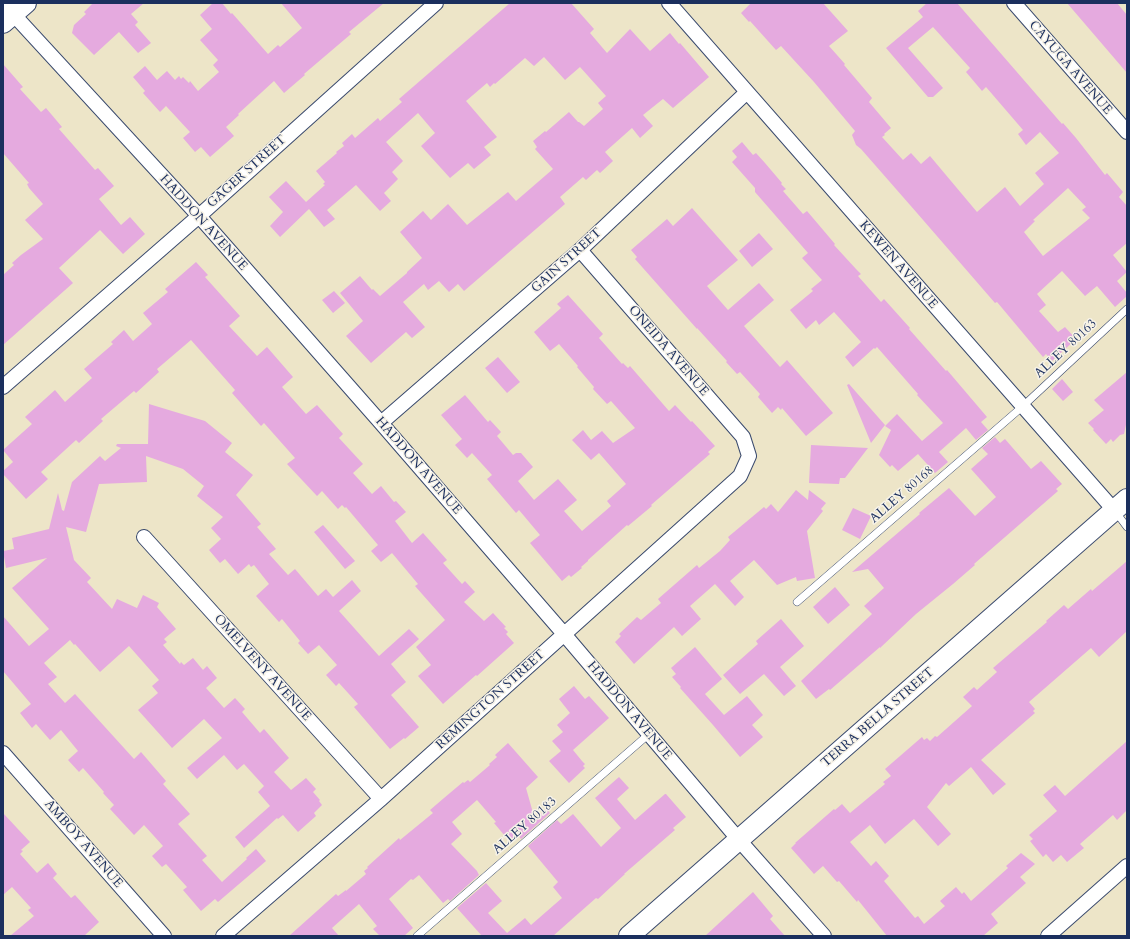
<!DOCTYPE html>
<html>
<head>
<meta charset="utf-8">
<style>
  body { margin:0 }
  #map { position:relative; width:1130px; height:939px; overflow:hidden; background:#ede5c8; font-family:Cardo,serif }
  canvas { display:block }
  .frame { position:absolute; inset:0; border:4px solid #1b2f5e; pointer-events:none }
</style>
</head>
<body>
<div id="map">
<canvas width="1130" height="939"></canvas>
<div class="frame"></div>
</div>
<script>
const context = document.querySelector('canvas').getContext('2d');
context.lineJoin = 'round';
function fillPath(path, color) { context.fillStyle = color; context.fill(path, 'evenodd'); }
function stroke(path, color, width, dash) { context.strokeStyle = color; context.lineWidth = width; context.lineCap = dash ? 'butt' : 'round'; context.setLineDash(dash || []); context.stroke(path); }
function drawText(font, color, halo, rows, align = 'center') {
  context.font = font + ' Cardo,serif'; context.lineWidth = 3; context.setLineDash([]); context.textBaseline = 'middle'; context.strokeStyle = halo; context.fillStyle = color; for (const [text, x, y, turn = 0] of rows) {
    context.save(); context.translate(x, y); context.rotate((+turn || 0) * Math.PI / 180); context.textAlign = isNaN(turn) ? turn : align; if (halo) context.strokeText(text, 0, 0); context.fillText(text, 0, 0); context.restore();
  }
}
const building = new Path2D(`
  M93 3H144L131 14 138 22 135 25 151 43 138 53 119 32 94 55 72 33 74 25 86 14 84 12Z
  M213 3H222L231 14 232 13 268 54 278 45 280 47 302 28 281 3H384L349 32 351 34 304 74 305 75 284 93 274 81 238 114 239 115 226 127 234 136 210 157 201 147 195 152 183 138 190 132 166 106 160 112 143 93 145 91 133 77 145 66 157 80 167 71 175 80 179 76 181 79 183 77 189 83 190 81 198 91 219 72 213 65 218 60 200 40 212 29 200 15Z
  M510 3H571L594 29 590 33 607 53 630 29 650 51 670 33 679 44 680 43 709 77 673 108 663 99 643 115 653 126 640 138 632 128 605 152 613 161 600 173 597 170 586 180 583 177 560 197 565 204 464 291 458 284 449 292 439 281 428 290 424 284 403 302 425 327 412 338 406 332 371 363 346 336 363 321 340 293 360 276 372 290 373 289 380 296 407 273V272L422 258 400 232 423 211 431 220 448 204 467 225 508 192 516 201 553 169 535 149 537 147 533 141 545 131 546 132 569 112 578 122H579L584 126 603 109 598 103 606 96 580 67 565 80 544 57 534 66 525 58 495 84 494 83 490 87 487 83 466 101 497 137 484 147 491 155 474 169 468 163 450 178 421 146 435 133 418 113 386 142 403 161 392 172 398 179 384 193 391 201 380 211 356 185 327 210 335 219 324 227 309 209 280 237 270 226 283 212 269 197 286 181 306 202 325 185 323 184 325 182 316 171 337 153 336 152 344 146 342 143 352 134 355 138 378 118 380 121 402 102 399 99Z
  M751 3H823L848 31 829 46 845 64 844 65 872 98 869 102 891 128 884 134 885 135 882 137 903 160 911 153 921 164 930 156 977 212 1005 187 1020 206 1044 184 1035 173 1059 153 1040 132 1026 145 1018 134 1023 130 986 87 982 91 966 72 970 68 933 27 908 48 943 88 933 97H928L886 48 923 17 918 11 927 3H957L1062 124 1063 123 1076 138 1105 175 1107 173 1123 192 1119 197 1127 206V243L1113 255 1127 272 1117 281 1127 293V296L1115 307 1097 286 1085 296 1062 271 1037 294 1046 305 1039 311 1058 332 1065 327 1076 339 1052 361 1046 354 1043 357 997 302 995 303 917 213 861 149 856 145 852 135 855 131 814 82 781 46 776 50 750 21 749 22 741 13ZM1068 188 1086 207 1082 210 1090 218 1043 256 1024 232 1035 221 1033 220Z
  M1067 3H1117L1127 15V73Z
  M3 64 23 87 20 89 41 112 46 108 62 127 59 129 95 170 98 168 114 186 99 199 121 225 130 217 145 234 123 254 100 230 59 268 73 283 3 345V275L14 265 12 263 21 255 43 239 25 220 43 204 29 188 27 184 29 183 3 153Z
  M742 142 753 155 756 153 765 163 782 183 781 184 786 189 783 191 803 214 807 211 835 244 834 245 856 269 861 274 858 276 881 302 884 299 910 328 909 329 946 371 947 370 987 417 981 422 988 430 976 440 966 428 939 452 948 462 935 473 918 454 898 471 892 465 890 467 879 455 891 430 885 426 897 414 922 441 943 423 917 395 918 394 877 347 875 349 874 348 853 367 845 357 861 342 834 312 819 325 816 320 806 329 790 310 813 291 811 289 822 280 802 258 808 253 755 192V188L732 162 737 157 732 151Z
  M692 208 738 260 707 286 728 310 759 283 774 300 744 326 780 367 787 360 833 413 806 436 782 408 781 410 778 407 772 413 758 397 760 394 740 372 737 374 726 362 727 361 697 328V329L635 259 637 257 631 250 667 219 673 226Z
  M759 233 773 249 752 267 739 251Z
  M196 262 208 275 205 277 240 316 229 326 257 356 267 347 293 377 282 387 306 414 317 405 343 434 339 438 363 464 353 473 372 494 381 486 394 502 396 501 406 512 395 521 412 543 423 533 447 560 443 563 462 584 465 581 475 592 464 602 484 621 493 613 506 627 504 628 508 632 506 634 514 643 477 676 476 675 443 704 418 676 431 665 416 647 445 620 415 586 418 584 392 553 381 562 371 551 378 545 346 507 345 508 342 505 338 509 322 491 317 496 287 464 295 458 264 423 261 426 232 393 235 390 191 340 157 369 159 372 136 393 134 391 101 419 103 421 79 443 76 440 41 472 48 479 26 499 3 474V471L13 462 3 450 32 424 25 417 55 390 65 402 92 378 84 369 113 344 111 342 124 330 133 341 152 324 143 313 168 292 165 289Z
  M334 291 345 303 333 313 322 300Z
  M568 295 603 334 599 338 622 364 623 363 628 368 630 366 669 411 675 405 691 422 692 421 715 446 708 452 710 454 651 505 652 506 628 526 627 525 588 560V561L581 567 582 568 571 577 569 575 562 581 530 543 540 535 519 510 516 513 487 479 492 475 472 453 467 458 455 445 462 439 441 415 465 395 488 422 490 420 501 432 497 436 513 455 516 453H521L533 467 518 481 534 500 558 479 577 500 564 511 582 531 611 506 607 501 626 484 599 453 591 460 572 440 583 430 591 440 602 431 613 443 635 428 611 401 607 404 593 389 594 387 577 367 578 366 559 344 550 351 534 332 561 308 557 304Z
  M498 357 520 382 507 393 485 368Z
  M1127 372V420L1124 434 1120 435 1113 442 1111 439 1106 444 1093 430 1094 429 1088 423 1104 410 1094 400Z
  M1062 379 1073 392 1063 401 1052 389Z
  M849 384 885 425 871 443 847 385Z
  M149 404 205 421 232 443 225 452 253 475 236 495 261 524 257 527 276 549 269 554 288 575 295 569 318 596 326 589 333 597 352 580 361 591 339 611 379 656 409 629 419 639 391 664 406 682 391 695 419 727 405 739 404 738 390 749 354 707 358 704 339 683 336 686 326 675 337 665 319 645 308 654 298 643 300 641 282 619 279 622 256 596 269 584 254 565 251 567 249 564 238 574 225 559 220 563 209 550 221 539 211 528 223 517 197 496 204 486 183 469 146 456 147 482 99 484 86 532 66 527 74 560 91 578 87 582 112 609 117 599 137 608 143 595 159 603 157 607 176 629 164 639 167 642 163 645 180 664 181 662 184 665 193 658 203 670 207 666 217 678 206 688 224 708 235 698 245 709 242 712 260 733 264 729 289 758 274 772 291 790 306 778 316 789 313 792 320 800 319 801 322 805 314 813 316 816 298 832 283 815 278 819 277 818 244 848 235 837 270 806 258 792 264 786 244 764 237 770 224 755 197 779 187 768 222 738 204 719 172 748 138 710 158 693 152 686 159 680 129 646 100 672 75 644 74 645 70 640 44 663 57 677 48 684 65 703 75 694 134 759 141 752 166 781 163 784 190 814 178 824 207 856 202 860 222 882 247 859 246 858 256 849 266 861 218 902 215 899 201 911 183 890 187 887 166 864 162 867 152 856 163 846 144 825 134 835 110 809 114 805 103 793 104 792 83 768 79 772 68 760 78 751 61 730 50 740 36 724 32 728 20 713 31 704 3 671V616L29 646 49 629 12 588 47 558 6 568 3 551 14 549 12 538 49 529 58 493 62 510 64 511 72 482 100 456 105 461 121 448 116 446 117 444H148Z
  M995 437 1000 443 1005 439 1031 469 1041 461 1062 484 1056 489 1058 491 974 564 975 565 953 584 916 614 880 648V647L830 690 829 689 816 699 801 681 872 614 864 606 884 588 868 569 852 572 920 514 919 513 949 488 975 516 996 497 971 469 988 454 982 448Z
  M811 445 868 448 845 478H840L839 484 809 483Z
  M796 490 808 500 809 490 826 503 821 509 823 511 807 531 815 578 797 581 796 577 777 585 754 560 730 581 744 597 735 606 715 584 690 606 701 619 682 636 674 627 634 664 615 642 621 636 619 634 637 617 641 620 661 603 658 599 697 565 699 568 720 551 730 540 728 537 764 507 766 509 771 504 778 512Z
  M853 508 871 516 860 539 842 530Z
  M323 525 355 561 345 569 314 532Z
  M1127 561V631L1099 657 1091 648 1029 702 1035 709 1033 711 1035 713 981 760 1006 784 993 795 971 767 949 786 946 783 927 807 951 834 938 846 914 819 885 844 870 825 850 842 871 866 876 861 889 876 884 881 915 918 918 916 924 924 945 906 940 901 956 887 962 894 964 892 971 901 1008 868 1006 866 1021 853 1035 864 1020 877 1026 883 991 914 998 923 983 936H887L858 900 857 902 839 881 837 882 823 866 814 874 791 848 796 843H795L834 809 835 810 842 804 850 813 885 784 883 782 891 776 885 769 922 737 924 740 927 738 930 741 935 736 937 737 972 706 963 697 974 687 977 690 997 672 993 668 1047 622 1046 621 1064 605 1068 609 1091 589 1092 591Z
  M835 587 850 605 828 624 813 607Z
  M781 619 804 646 780 667 796 686 784 696 764 674 740 694 723 675 758 644 756 641Z
  M695 647 722 679 705 694 724 715 747 696 763 715 752 725 763 737 740 757 713 725 680 688 681 687 672 677 676 674 671 668Z
  M574 686 585 699 589 696 609 718 573 750 582 761 585 764 583 766 585 768 569 783 549 761 561 751 552 741 563 732 557 725 570 713 559 699Z
  M1127 741V810L1117 820 1113 815 1080 844 1084 848 1067 862 1061 855 1053 862 1046 854 1043 857 1030 841 1033 839 1029 835 1057 811 1043 795 1055 785 1065 796Z
  M508 743 538 777 526 788 535 820 546 809 550 813 521 839 518 835 510 842 494 823 496 822 477 800 452 822 462 834 451 844 477 871 479 875 450 901 448 899 443 903 419 875 413 880 411 879 389 899 413 928 404 936H380L373 929 377 926 359 904 332 928 339 936H289L336 894 338 896 346 890V891L366 874 364 871 368 868 367 867 399 838 400 840 433 813 430 810 444 798 463 782 464 783 468 780 470 782 490 765 489 764 497 757 495 755Z
  M619 777 629 788 617 799 635 820 665 794H666L686 817 673 828 675 830 624 874H625L598 899 596 898 553 936H482L457 908 486 883 502 901 488 913 507 933 525 918 531 925 562 898 553 887 558 882 528 846 557 820 561 824 573 814 601 847 621 828 595 798Z
  M3 813 30 842 21 850 23 851 20 854 37 873 48 863 57 874 53 878 71 898 75 895 99 922 84 936H10L34 916 28 910 31 908 12 887 3 895Z
  M753 892 773 916 770 919 785 936H705Z`);
const lane = new Path2D(`
  M1115 511 1127 527
  M797 602 1022 407 1127 309
  M417 936 649 734`);
const street = new Path2D(`
  M3 3 199 216 381 423 564 634 739 840 824 936
  M669 3 1114 510
  M1014 3 1127 132
  M3 387 199 216 436 3
  M381 423 580 250 747 92
  M144 537 381 799
  M3 753 164 936
  M223 936 381 799 740 476 749 456 743 437 580 250
  M1048 936 1127 866`);
const secondary = new Path2D(`
  M3 23 26 3
  M629 936 1127 499`);
const streetNames = [
  ["CAYUGA AVENUE",1070,68,49],
  ["GAGER STREET",247,172,-42],
  ["HADDON AVENUE",203,223,48],
  ["GAIN STREET",567,261,-42],
  ["KEWEN AVENUE",898,265,49],
  ["ALLEY 80163",1066,349,-43],
  ["ONEIDA AVENUE",668,351,49],
  ["HADDON AVENUE",418,466,49],
  ["ALLEY 80168",902,495,-41],
  ["OMELVENY AVENUE",262,668,48],
  ["REMINGTON STREET",491,700,-42],
  ["HADDON AVENUE",629,711,50],
  ["TERRA BELLA STREET",878,718,-41],
  ["ALLEY 80183",525,826,-41],
  ["AMBOY AVENUE",83,844,49]
];
fillPath(building, '#e5aadf');
stroke(lane, '#3a4a6e', 8);
stroke(street, '#3a4a6e', 16);
stroke(secondary, '#3a4a6e', 22);
stroke(lane, '#fff', 7);
stroke(street, '#fff', 14);
stroke(secondary, '#fff', 20);
drawText('13px', '#1b2f5e', '#f7f3e8', streetNames);
</script>
</body>
</html>
